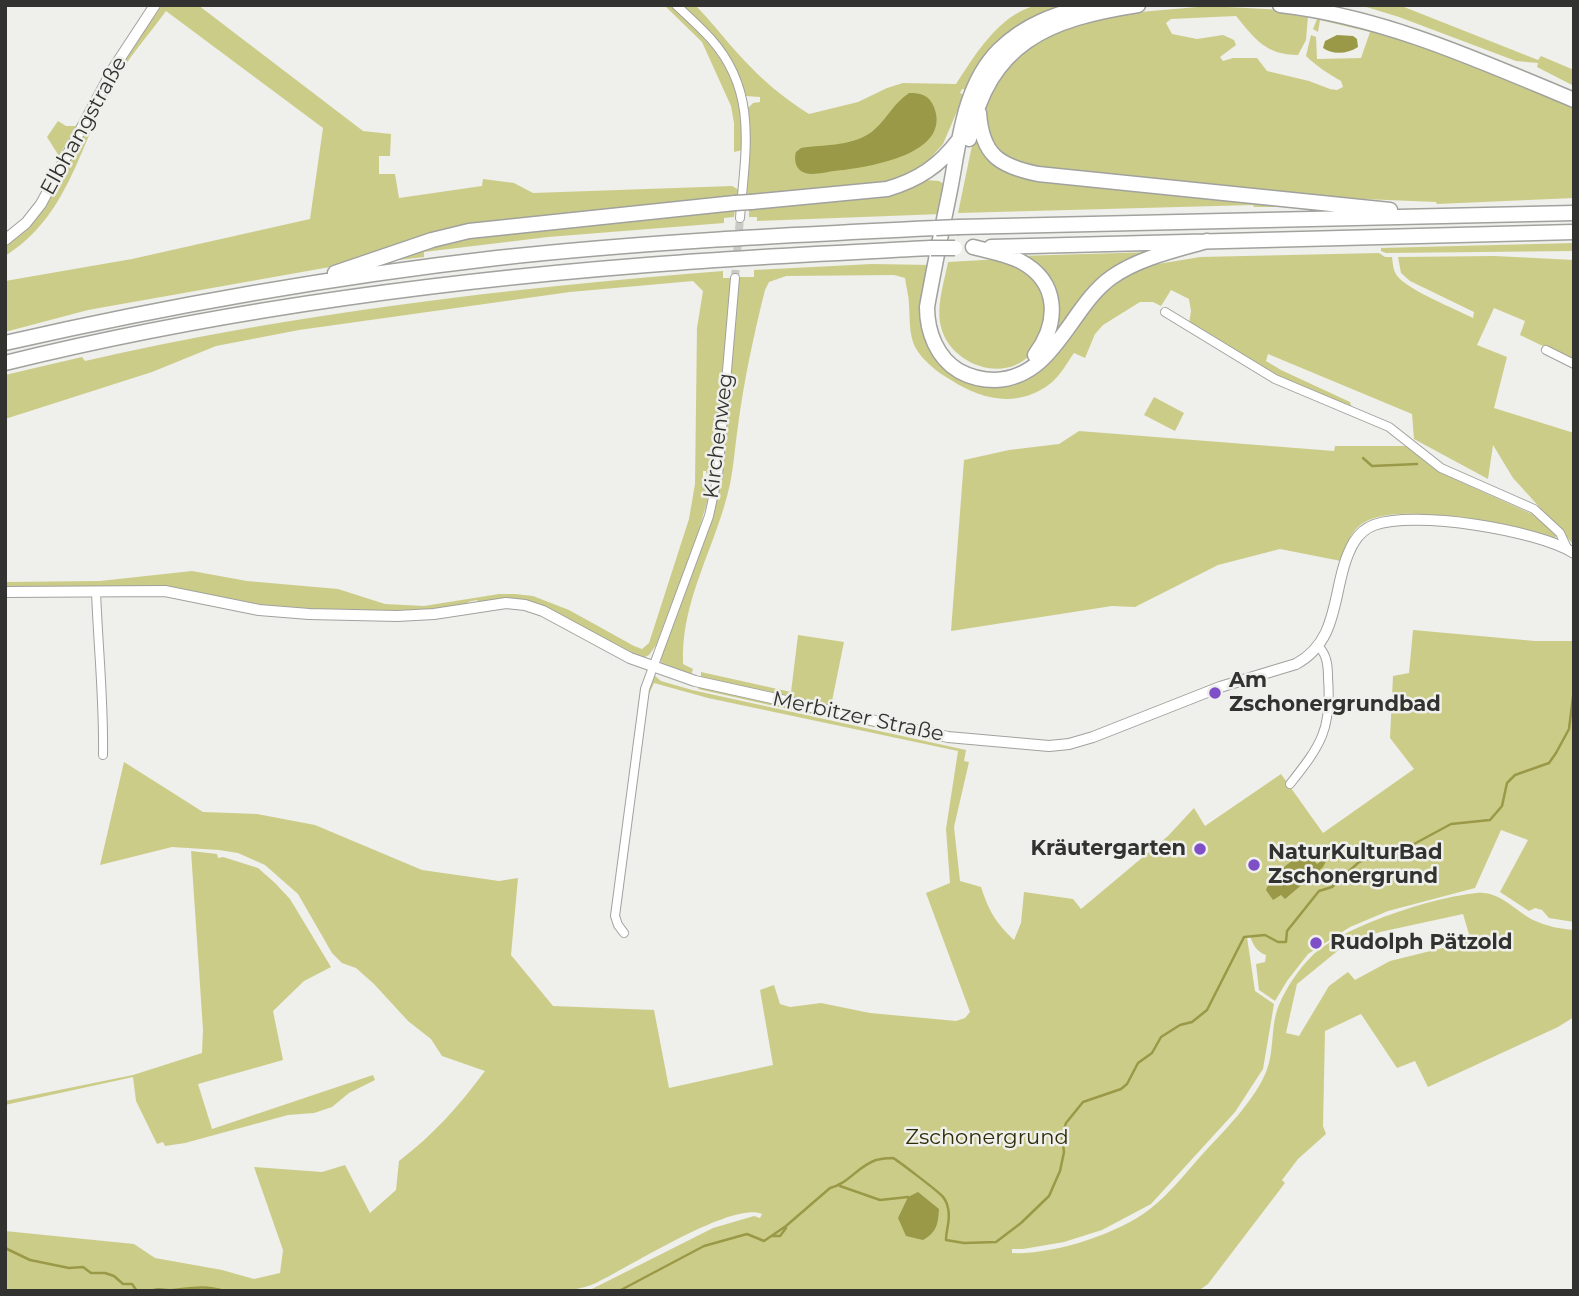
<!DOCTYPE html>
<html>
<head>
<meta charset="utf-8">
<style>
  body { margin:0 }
  #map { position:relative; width:1579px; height:1296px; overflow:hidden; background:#efefeb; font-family:Montserrat,sans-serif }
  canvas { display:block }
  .frame { position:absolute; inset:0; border:7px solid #323230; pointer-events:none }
</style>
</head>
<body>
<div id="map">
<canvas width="1579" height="1296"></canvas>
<div class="frame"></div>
</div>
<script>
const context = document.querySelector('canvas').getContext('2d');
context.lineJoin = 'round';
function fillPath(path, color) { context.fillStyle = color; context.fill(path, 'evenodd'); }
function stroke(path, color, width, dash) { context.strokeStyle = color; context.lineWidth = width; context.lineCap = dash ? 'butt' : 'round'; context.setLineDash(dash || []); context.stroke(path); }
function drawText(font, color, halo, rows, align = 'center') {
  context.font = font + ' Montserrat,sans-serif'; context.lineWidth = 5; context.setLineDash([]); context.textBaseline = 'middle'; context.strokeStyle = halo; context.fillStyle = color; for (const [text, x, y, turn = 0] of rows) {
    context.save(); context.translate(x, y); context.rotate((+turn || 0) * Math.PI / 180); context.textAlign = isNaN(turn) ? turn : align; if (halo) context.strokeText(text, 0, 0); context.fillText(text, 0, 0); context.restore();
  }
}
const green = new Path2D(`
  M162 5H198L363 131 391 134 390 156H379V174H395L399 198 482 186 483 179 514 183 533 193 732 186 739 190 737 196 484 223 347 264 88 310 5 332V281L132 259 310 219 323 128 166 11C148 36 127 59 112 86 79 147 68 217 5 256V244L30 223 53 193 85 129 95 117 100 100 119 67Z
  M664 5H671C721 53 743 77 743 150L734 152V123L731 106 702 42Z
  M682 5H695C712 22 726 41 742 58 762 80 785 99 809 114L858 102 887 88 903 83 956 84C975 55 998 16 1034 6 1044 3 1058 5 1068 5 1022 18 983 43 966 90L962 89 960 93 964 95 943 144 926 163 916 171 887 181 747 195 750 121 748 108 753 103 760 102V97L746 96 730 59Z
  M1360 5H1399L1538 60 1541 56 1574 70V86L1537 67 1538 63 1516 61 1399 17Z
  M1209 6 1284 10 1308 16 1306 40 1298 55C1266 55 1255 39 1236 16L1171 19 1166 23 1172 34 1197 39 1223 35 1234 40 1236 45 1220 57 1223 61 1233 58H1257L1267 71 1309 81 1330 89 1337 90 1343 87 1341 81C1330 75 1315 65 1306 56L1311 35 1316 37 1317 59 1361 58 1370 32 1320 20 1318 32 1313 29 1317 19 1322 17 1420 43 1574 106V198L1437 204 1436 202 1315 197 1017 167 989 143 983 116 996 81 1024 48 1075 24 1128 13Z
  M58 121 66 126H76L59 156 47 137Z
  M975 131 995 162 1316 207H1254L1253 205 958 213Z
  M925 180 939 181 944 184 941 214 757 221V217H749V209Z
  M735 210 734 217 724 218V223L548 237 424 252V257L399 260V258L444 243 478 236Z
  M1574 243V251L1386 253 1381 251V248Z
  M1153 252 1135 260 1050 343 1055 308 1018 256Z
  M1379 253 1385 257H1392C1393 265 1393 272 1399 278 1413 292 1453 308 1473 318L1474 312 1410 281 1401 273 1398 257 1495 256 1574 260V361L1520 335 1525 321 1494 308 1477 345 1507 357 1494 408 1574 433V545L1513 478 1493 445 1488 479 1414 439 1412 414 1268 354 1266 361 1281 370 1350 402 1352 408 1278 378 1189 324 1191 311 1189 299 1171 290 1161 306 1153 302H1140L1103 325 1095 334 1085 358 1074 353C1067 363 1060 376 1051 383 1019 408 983 401 951 380 938 373 922 360 915 347 909 334 910 319 909 305 909 296 906 287 905 278L894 275 786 276 769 282 765 290C754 334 744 380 738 426 735 445 734 465 730 484 717 545 680 600 683 664L693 669 691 676 662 666 660 656 662 647 701 550 718 496 739 277H754V270L872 264 931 265 923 306 944 364 1018 381 1013 386 1035 375 1050 362 1087 309 1104 293 1129 275 1152 265 1200 257Z
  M1002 259 1035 277 1048 308C1044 321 1041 343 1032 353 1004 385 950 364 941 327 936 306 944 283 948 262Z
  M723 271V278H731L713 480 708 481 706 471H703V483L710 492 695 543 656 645 649 655 643 658 547 609 479 604 477 600 468 602V606L404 611 311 610 257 606 188 591 5 589V582L100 581 192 571 247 581 338 589 385 604 424 606 499 594H515L533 596 569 610 634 646 642 649 649 643 689 519 695 484 697 328 703 291 693 281 570 292 299 330 216 346 152 372 5 419V375L82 357 85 361C294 313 509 288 723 271Z
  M1154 397 1184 413 1175 431 1144 415Z
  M1079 431 1334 451 1335 446H1409L1441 473 1532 514 1557 535 1554 540C1512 530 1393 495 1358 527 1349 535 1345 550 1341 561L1280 549 1218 565 1135 607 1112 606 951 631 964 460 1009 450 1059 444Z
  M1413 630 1535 641H1574V922L1549 918 1542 910 1535 908 1529 911 1500 892 1528 840 1501 830 1475 888 1388 911 1350 927 1308 954 1287 981 1275 1001 1259 990 1256 964 1265 962 1266 955C1257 952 1253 945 1250 936L1247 937 1255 991 1274 1004 1263 1069 1235 1112 1151 1204 1102 1230 1064 1242 1023 1249H1012V1253C1053 1255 1118 1234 1150 1209 1172 1192 1190 1167 1209 1147 1228 1127 1255 1099 1266 1072 1275 1051 1270 1026 1279 1005 1286 988 1298 970 1311 957 1342 926 1434 897 1477 893 1500 891 1515 911 1533 920 1546 926 1560 929 1574 930V1017L1558 1027 1428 1087 1415 1061 1397 1068 1361 1014 1325 1031 1323 1126 1326 1134 1298 1159 1282 1180 1285 1183 1208 1284 1198 1291H588L713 1228 754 1216 760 1218 762 1214C732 1201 628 1268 596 1283 588 1287 578 1288 570 1291H5V1231L134 1244 155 1258 222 1270 254 1279 280 1273 283 1250 254 1167 322 1172 345 1165 370 1213 396 1190 399 1161C433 1135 459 1106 485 1071L442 1056 431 1039 408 1021 374 984 356 968 342 963 332 953 298 894 265 865 238 853 219 850 172 847 100 865 124 762 203 812 257 814 315 825 422 870 499 881 518 878 511 955 553 1006 654 1010 669 1088 773 1065 760 990 774 985 780 1004 790 1007 821 1003 870 1013 956 1021 965 1018 970 1012 926 893 950 883 946 829 958 751 708 698 654 683 649 694 645 719 646 689 654 675 661 681 692 690 966 750 964 761 969 762 954 827 960 881 981 887C989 911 995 922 1014 940L1021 923 1024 892 1073 899 1081 909 1168 836 1194 808 1205 826 1281 774 1323 833 1414 769 1390 738 1393 676 1409 673ZM1463 914 1471 941 1390 961 1355 980 1348 972 1329 986 1299 1036 1286 1033 1297 984 1346 944 1380 932Z
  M798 635 844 642 831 706 701 678V672L791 692Z
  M699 687 801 710V712L698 689Z
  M804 710 944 740 943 742 804 712Z
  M191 851 217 854 218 858 223 857 258 868 275 883 290 899 331 967 304 981 273 1011 283 1060 198 1084 212 1129 373 1075 375 1080 349 1093 332 1107 314 1113 288 1115 185 1143 165 1146 163 1142 157 1144 136 1101 133 1077 5 1105V1101L133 1075 202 1053 203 1030Z`);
const water = new Path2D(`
  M1337 35 1353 36 1357 39 1358 47C1348 54 1332 55 1323 48L1325 41Z
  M909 93C921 93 929 95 934 107 953 156 863 168 834 171 825 172 809 177 801 171 795 167 794 158 796 152L801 148C825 144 856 147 875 129 888 117 894 103 909 93Z
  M1305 850 1317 864 1324 859 1326 861 1323 867 1285 899 1281 895 1273 900 1266 890C1272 873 1292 862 1305 850Z
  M918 1192 939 1209C938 1224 937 1232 923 1240L906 1236 898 1218 908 1197Z`);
const stream = new Path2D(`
  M1363 458 1372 466 1417 464
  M840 1186 880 1200 908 1197 909 1200
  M772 1236H780L786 1228
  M5 1248 30 1260 69 1268 83 1267 91 1273H105L114 1276 123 1284H132L137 1291
  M151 1291C159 1287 164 1291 173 1290 191 1288 206 1285 224 1291
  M619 1291 704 1246 747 1234 764 1241 786 1226 830 1188C848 1184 858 1166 876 1160 880 1159 888 1158 893 1158 896 1159 936 1190 940 1194 944 1197 947 1203 948 1208 951 1220 946 1229 946 1240L964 1243 996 1242 1021 1223 1049 1196 1060 1171 1064 1152 1062 1137 1066 1123 1083 1102 1121 1089 1127 1084 1138 1063 1152 1053 1161 1037 1180 1025 1192 1022 1207 1010 1244 937 1265 935 1278 942H1286L1287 931 1319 891 1332 887 1359 862 1381 854 1401 851 1451 824 1490 820 1502 806 1507 783 1515 775 1549 763 1556 753 1569 729 1574 689`);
const minorTunnel = new Path2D(`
  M735 278 740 218`);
const minor = new Path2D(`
  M676 5C688 16 700 27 711 39 759 93 745 152 740 218
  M1165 312 1275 379 1389 427 1441 468 1534 509 1560 533 1567 548
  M1546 350 1574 364
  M96 591C98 646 104 700 103 755
  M1290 784C1321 745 1332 729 1328 678 1328 666 1327 655 1319 647
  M624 933 618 925 615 916 645 689 709 516 718 475 735 278`);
const tertiary = new Path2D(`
  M5 240 26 223 41 204 113 69 155 5
  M5 592 165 591 259 610 309 614 397 616 434 614 506 603 525 605 543 611 630 658 695 681 948 737 1049 746 1069 744 1093 737 1220 687 1296 664C1344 638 1330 583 1354 542 1359 534 1366 528 1374 525 1415 510 1537 530 1574 553`);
const motorway = new Path2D(`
  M1089 5C1054 15 1025 24 999 50 963 86 959 144 950 190 942 229 934 268 927 307 927 332 937 358 959 371 970 377 983 380 995 380 1055 378 1070 306 1112 277 1139 258 1176 250 1207 241
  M1280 5C1384 17 1478 60 1574 100
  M979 113C982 155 999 166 1038 174L1390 210
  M969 139C989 42 1048 19 1138 5
  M751 202 887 189C918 180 939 166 958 141
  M959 227 1574 213
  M973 247C988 251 1006 254 1020 261 1060 282 1059 323 1035 355
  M991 247 1574 232
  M335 273 432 240 469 231 735 203
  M5 343C167 306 331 277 497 258 643 242 789 235 936 228
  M5 363C215 311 431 282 647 265 741 257 836 253 931 248`);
const motorwayBridge = new Path2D(`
  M735 203 751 202
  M936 228 959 227
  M931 248H955`);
const markers = [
  [1215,693,7,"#7e4fc7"],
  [1200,849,7,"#7e4fc7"],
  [1254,865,7,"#7e4fc7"],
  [1316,943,7,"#7e4fc7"]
];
const streetNames = [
  ["Elbhangstraße",84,126,-61],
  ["Kirchenweg",719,436,-83],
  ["Merbitzer Straße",858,717,12]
];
const poiNames = [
  ["Am",1229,681],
  ["Zschonergrundbad",1229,705],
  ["Kräutergarten",1186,849,"right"],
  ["NaturKulturBad",1268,853],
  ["Zschonergrund",1268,877],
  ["Rudolph Pätzold",1330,943]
];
const parkNames = [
  ["Zschonergrund",987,1138]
];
fillPath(green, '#cccc89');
fillPath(water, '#9a9947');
stroke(stream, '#9a9947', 2.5);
stroke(minorTunnel, '#c9c9c6', 8, [8, 4]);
stroke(minor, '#a1a29e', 10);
stroke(tertiary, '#a1a29e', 12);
stroke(motorway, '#a1a29e', 17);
stroke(minor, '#fff', 8);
stroke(tertiary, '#fff', 10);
stroke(motorway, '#fff', 14);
stroke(motorwayBridge, '#a1a29e', 17, []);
stroke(motorwayBridge, '#fff', 14);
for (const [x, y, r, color] of markers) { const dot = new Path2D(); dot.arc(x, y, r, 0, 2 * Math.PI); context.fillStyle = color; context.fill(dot); stroke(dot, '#efefeb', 2.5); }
drawText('21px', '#323230', '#efefeb', streetNames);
drawText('bold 21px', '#323230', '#efefeb', poiNames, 'left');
drawText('21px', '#2d2c07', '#efefeb', parkNames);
</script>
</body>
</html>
